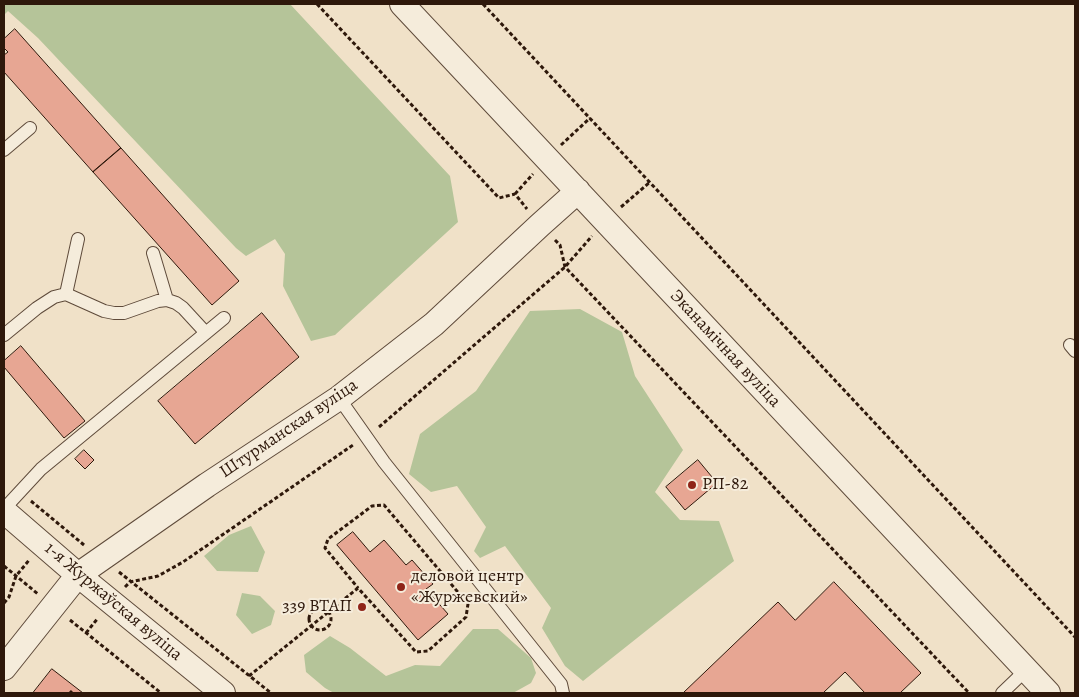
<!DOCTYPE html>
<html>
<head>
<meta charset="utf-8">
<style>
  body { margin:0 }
  #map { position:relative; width:1079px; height:697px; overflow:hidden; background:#f0e1c8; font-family:Alegreya,serif }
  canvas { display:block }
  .frame { position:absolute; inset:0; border:5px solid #2e180b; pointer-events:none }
</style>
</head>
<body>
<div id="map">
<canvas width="1079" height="697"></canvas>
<div class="frame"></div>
</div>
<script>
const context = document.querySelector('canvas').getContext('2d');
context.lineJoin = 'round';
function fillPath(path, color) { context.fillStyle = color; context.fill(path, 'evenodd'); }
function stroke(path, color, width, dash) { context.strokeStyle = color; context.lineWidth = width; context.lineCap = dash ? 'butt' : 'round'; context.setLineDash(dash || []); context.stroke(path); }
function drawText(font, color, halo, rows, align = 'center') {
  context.font = font + ' Alegreya,serif'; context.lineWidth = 4; context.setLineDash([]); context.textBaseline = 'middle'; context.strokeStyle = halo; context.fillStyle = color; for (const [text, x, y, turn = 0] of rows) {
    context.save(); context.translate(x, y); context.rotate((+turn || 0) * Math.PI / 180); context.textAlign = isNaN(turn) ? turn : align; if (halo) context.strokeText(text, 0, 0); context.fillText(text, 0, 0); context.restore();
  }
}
const green = new Path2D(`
  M4 4H290L450 176 458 222 335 335 311 341 283 286 285 254 275 239 246 256 236 248 38 38 8 11 4 15Z
  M580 309 622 332 635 376 683 450 655 492 680 520 719 521 734 561 583 681 565 666 542 628 551 608 505 546 480 558 474 551 486 527 457 486 431 492 409 474 420 434 476 391 530 311Z
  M251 526 265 552 258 572 217 571 204 556 229 535Z
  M242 593 260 596 275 611 271 625 252 634 236 615Z
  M473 629H498L531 658 536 673 531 683 513 693H334L325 688 306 672 304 655 330 636 350 648 386 676 415 665 440 666Z`);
const building = new Path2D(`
  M15 29 121 148 93 172 4 72V55L8 52 4 48V39Z
  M121 148 239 281 212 305 93 172Z
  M262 313 299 357 195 444 158 401Z
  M21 346 85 421 64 438 4 367V361Z
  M84 450 94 460 85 469 75 459Z
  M698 460 717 483 685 510 666 487Z
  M353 532 370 552 384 540 406 565 412 560 433 584 426 589 448 614 418 640 337 545Z
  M834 582 921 673 900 693H865L845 672 823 693H683L778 602 795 620Z
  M52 669 83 693H33Z`);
const path = new Path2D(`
  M317 4 499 198 515 194 527 209
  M483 4 1075 637
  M561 145 590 118
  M515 194 533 174
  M621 207 650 182
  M555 240 560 245 565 267 969 693
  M379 427 565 267 592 236
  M31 501 84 545
  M4 566 38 594
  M119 572 271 693
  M125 587 130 582 158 576 183 562 353 445
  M4 603 9 597 16 576 30 559
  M309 619a11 11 0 1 1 22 0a11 11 0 1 1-22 0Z
  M70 620 161 693
  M86 633 98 618
  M249 676 358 588 416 652 428 651 466 617 468 604 384 505 372 506 328 539 325 548 358 588
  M70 693 72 691`);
const lane = new Path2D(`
  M4 150 30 128
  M153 253 167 300
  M66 294 78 239
  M4 335 37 308 54 297 66 294 104 311 114 313H124L158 301 167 300 176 303 183 308 206 333
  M1070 345 1075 351
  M339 398 384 462 561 684 563 693
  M4 509 41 469 224 318
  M1002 693 1026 670`);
const street = new Path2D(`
  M402 4 1048 693
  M4 511 78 575 223 693
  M4 668 78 575 207 485 339 398 434 324 540 225 578 191`);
const markers = [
  [692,485,5,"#8f2418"],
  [401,587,5,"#8f2418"],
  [362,607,5,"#8f2418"]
];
const streetNames = [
  ["Эканамічная вуліца",725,349,47],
  ["Штурманская вуліца",289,429,-34],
  ["1-я Журжаўская вуліца",113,602,40]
];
const poiNames = [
  ["РП-82",702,485],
  ["деловой центр",411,577],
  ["«Журжевский»",411,598],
  ["339 ВТАП",352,607,"right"]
];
fillPath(green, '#b5c499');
fillPath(building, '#e7a693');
stroke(building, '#2e180b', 1);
stroke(lane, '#5e4a3a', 14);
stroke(street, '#5e4a3a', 26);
stroke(path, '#2e180b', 3, [4, 2.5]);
stroke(lane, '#f5ecdb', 12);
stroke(street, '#f5ecdb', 24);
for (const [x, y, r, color] of markers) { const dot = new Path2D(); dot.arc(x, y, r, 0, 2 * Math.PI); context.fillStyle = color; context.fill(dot); stroke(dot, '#f5ecdb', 2); }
drawText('18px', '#2e180b', '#f5ecdb', streetNames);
drawText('18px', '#2e180b', '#f5ecdb', poiNames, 'left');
</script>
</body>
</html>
